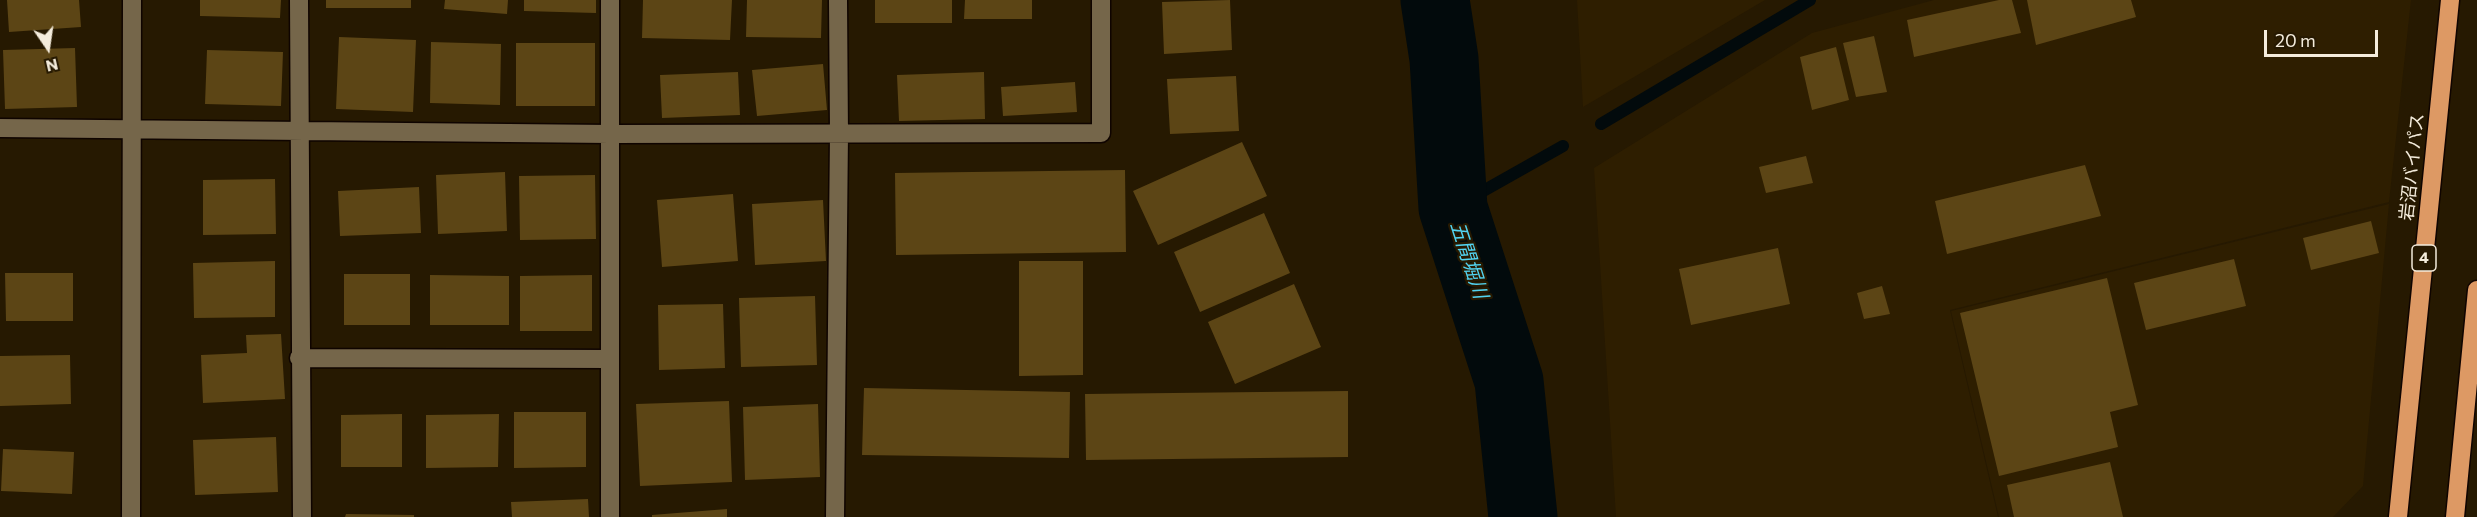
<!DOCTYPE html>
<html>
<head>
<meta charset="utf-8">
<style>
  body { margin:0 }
  #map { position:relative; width:2477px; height:517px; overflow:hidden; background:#261901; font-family:Commissioner,sans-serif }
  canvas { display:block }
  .north { position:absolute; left:18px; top:18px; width:60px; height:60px; -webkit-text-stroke:4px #261901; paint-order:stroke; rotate:167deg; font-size:16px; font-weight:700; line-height:24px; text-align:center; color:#f4ecdc }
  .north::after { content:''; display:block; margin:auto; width:21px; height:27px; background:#f4ecdc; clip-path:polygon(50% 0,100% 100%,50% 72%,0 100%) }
  .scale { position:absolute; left:2264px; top:30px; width:114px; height:27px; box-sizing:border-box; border:3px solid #f4ecdc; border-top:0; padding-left:8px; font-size:18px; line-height:21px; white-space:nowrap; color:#f4ecdc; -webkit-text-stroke:4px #261901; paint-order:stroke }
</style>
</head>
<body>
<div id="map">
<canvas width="2477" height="517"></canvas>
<div class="north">N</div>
<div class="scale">20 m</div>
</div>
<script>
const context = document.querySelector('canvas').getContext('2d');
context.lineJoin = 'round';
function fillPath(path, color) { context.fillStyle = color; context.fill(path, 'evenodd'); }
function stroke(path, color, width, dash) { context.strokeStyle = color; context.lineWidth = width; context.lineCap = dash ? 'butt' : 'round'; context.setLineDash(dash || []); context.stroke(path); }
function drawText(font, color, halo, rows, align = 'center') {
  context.font = font + ' Commissioner,"Noto Sans JP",sans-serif'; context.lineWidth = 4.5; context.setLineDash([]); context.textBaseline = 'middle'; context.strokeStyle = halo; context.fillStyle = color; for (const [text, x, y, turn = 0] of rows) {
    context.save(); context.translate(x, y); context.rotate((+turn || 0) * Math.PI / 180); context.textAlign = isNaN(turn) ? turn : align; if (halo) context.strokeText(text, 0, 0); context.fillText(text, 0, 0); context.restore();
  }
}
const built = new Path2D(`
  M1577 0H1765L1583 107Z
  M1934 0H2411L2389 202 1950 310 1998 517H1616L1594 168 1812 33Z
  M2389 204 2363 486 2333 517H1999L1951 311Z`);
const stream = new Path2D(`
  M1601 124 1810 0
  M1453 208 1563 146`);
const river = new Path2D(`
  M1435 0 1444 59 1453 208 1509 381 1523 517`);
const building = new Path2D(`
  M7 0H79L81 27 9 32Z
  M200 0H281L280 18 200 16Z
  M326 0H411V8H326Z
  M445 0H508L507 14 444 9Z
  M524 0H596V13L524 11Z
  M643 0H732L730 40 642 38Z
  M747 0H822L821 38 746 37Z
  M875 0H952V23H875Z
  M965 0H1032V19H964Z
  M1230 0 1232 50 1164 54 1162 2Z
  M1999 0H2012L2021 33 1914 57 1907 20Z
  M2027 0H2131L2136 17 2036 45Z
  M1874 36 1887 92 1856 97 1843 43Z
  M339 37 416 40 413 112 336 109Z
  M431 42 501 44 500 105 430 103Z
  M516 43H595V106H516Z
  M1836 47 1849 100 1812 110 1800 57Z
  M75 48 77 107 5 109 3 50Z
  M207 50 283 52 281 106 205 104Z
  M823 64 827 110 757 116 752 70Z
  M738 72 740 115 662 118 660 75Z
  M984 72 985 119 899 121 897 75Z
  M1236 76 1239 131 1170 134 1167 79Z
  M1075 82 1077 112 1003 116 1001 87Z
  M1242 142 1267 196 1158 245 1133 191Z
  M1806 156 1813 183 1766 193 1759 167Z
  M2085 165 2101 216 1947 254 1935 201Z
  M1125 170 1126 252 896 255 895 173Z
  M505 172 507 231 438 234 436 175Z
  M595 175 596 239 520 240 519 176Z
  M275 179 276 234 203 235V180Z
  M419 187 421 233 340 236 338 191Z
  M733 194 738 261 662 267 657 200Z
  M823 200 826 261 755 265 752 204Z
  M1264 213 1290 273 1200 312 1174 252Z
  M2371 221 2379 253 2311 270 2303 238Z
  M1778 248 1790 304 1691 325 1679 269Z
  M2234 259 2246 306 2146 330 2134 283Z
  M275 261V317L194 318 193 263Z
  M1019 261H1083V375L1019 376Z
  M5 273H73V321H6Z
  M344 274H410V325H344Z
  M430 275 509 276V325H430Z
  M592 275V331H520V276Z
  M2107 278 2138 405 2110 412 2118 447 1999 476 1960 313Z
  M1294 284 1321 347 1235 384 1208 322Z
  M1882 286 1890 314 1864 319 1857 293Z
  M815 296 817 365 741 367 739 298Z
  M723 304 725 368 659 370 658 305Z
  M281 334 285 399 203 403 201 355 247 353 246 335Z
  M70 355 71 404 0 406V356Z
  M864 388 1070 392 1069 458 862 455Z
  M1348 391V457L1086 460 1085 394Z
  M729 401 732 482 640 486 636 404Z
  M818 404 820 477 745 480 743 407Z
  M514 412H586V467L514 468Z
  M402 414V467H341V415Z
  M499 414 498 467 426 468V415Z
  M276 437 278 492 195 495 193 440Z
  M3 449 74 452 72 494 1 491Z
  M2110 462 2123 517H2014L2007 485Z
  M588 499 589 517H512L511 502Z
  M727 509V517H652V515Z
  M346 514 414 515V517H345Z`);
const minor = new Path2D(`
  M299 0 302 517
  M610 0V517
  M0 128 610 134 1101 133V0
  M299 358 610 359
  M131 517 132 0
  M835 517 839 134 838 0`);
const highway = new Path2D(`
  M2398 517 2450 0
  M2455 517 2477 290`);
const shields = [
  [2424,258,24]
];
const shieldNames = [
  ["4",2424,258]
];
const streetNames = [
  ["岩沼バイパス",2412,167,-84]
];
const waterNames = [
  ["五間堀川",1469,260,72]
];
fillPath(built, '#2e1e00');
stroke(stream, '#020a0c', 12);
stroke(river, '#020a0c', 69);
fillPath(building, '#5c4515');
stroke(minor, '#0f0400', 21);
stroke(highway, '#0f0400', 21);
stroke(minor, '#75664a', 18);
stroke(highway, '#dd9964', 18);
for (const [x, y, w] of shields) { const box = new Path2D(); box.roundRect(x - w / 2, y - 13, w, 26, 4.5); context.fillStyle = '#261901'; context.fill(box); stroke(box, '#f4ecdc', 1.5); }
drawText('bold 16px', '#f4ecdc', null, shieldNames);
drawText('18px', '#f4ecdc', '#261901', streetNames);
drawText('italic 20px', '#52d3f0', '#261901', waterNames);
</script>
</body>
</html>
